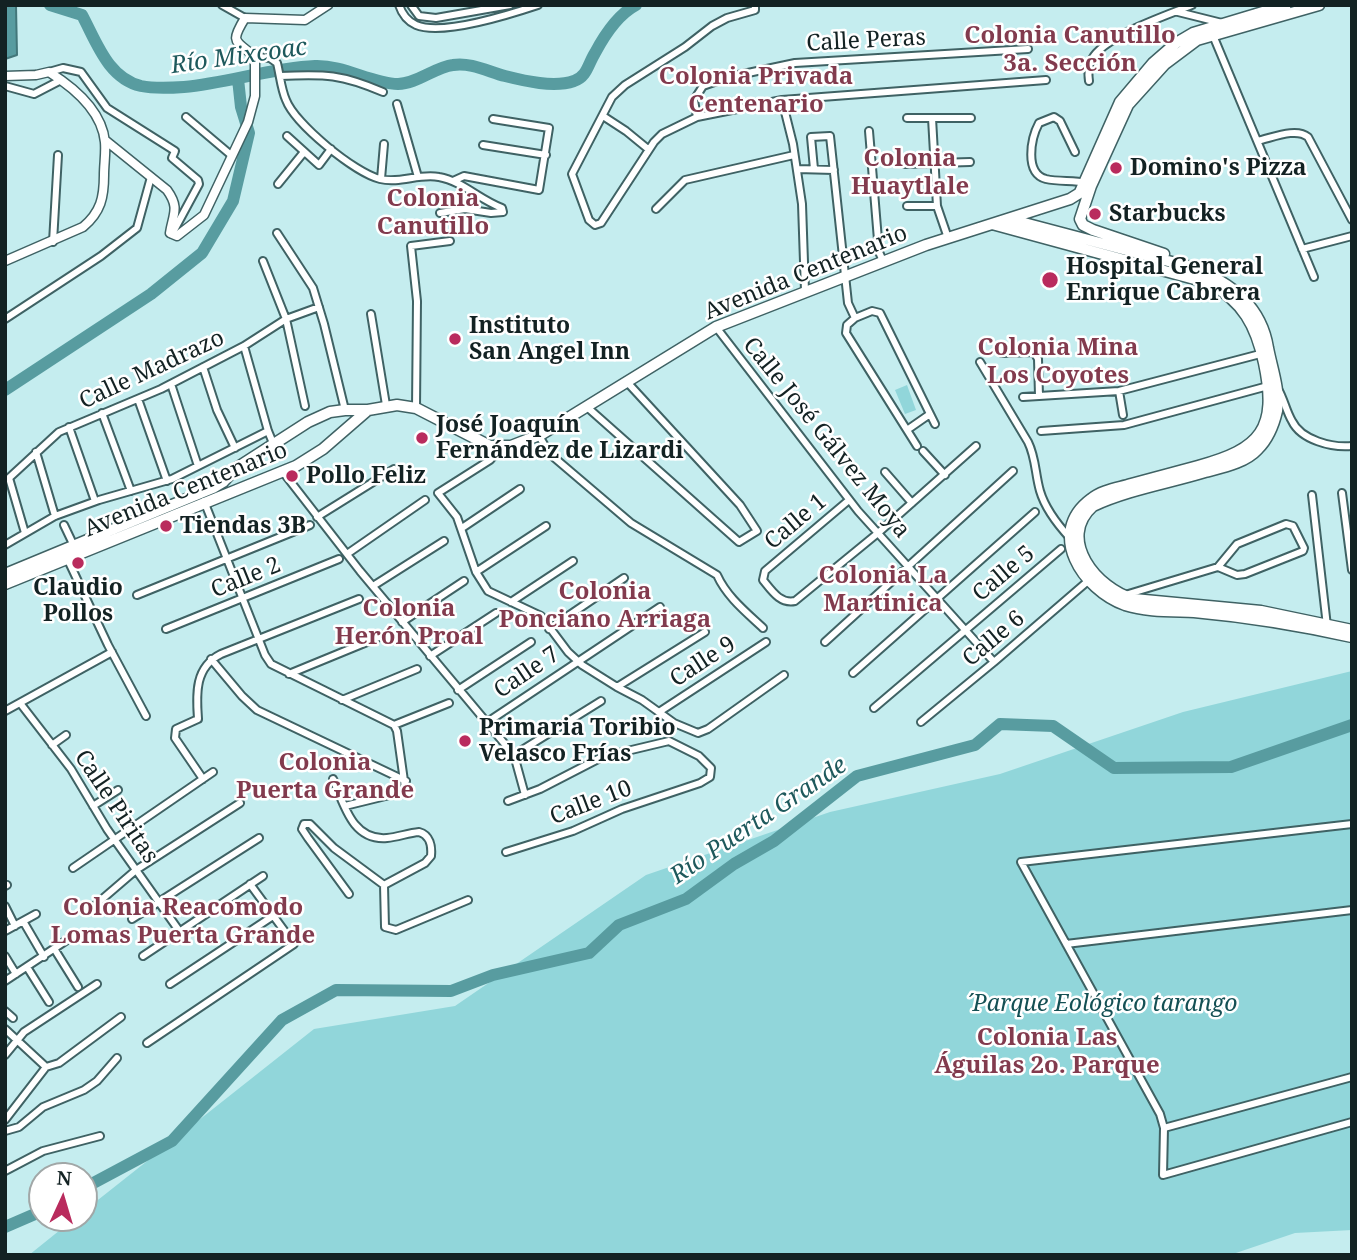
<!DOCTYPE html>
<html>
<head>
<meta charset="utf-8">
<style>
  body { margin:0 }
  #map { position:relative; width:1357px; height:1260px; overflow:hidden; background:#c5edef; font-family:"Noto Serif",serif }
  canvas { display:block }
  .frame { position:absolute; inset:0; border:7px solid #132223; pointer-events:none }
  .north { position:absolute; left:28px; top:1162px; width:70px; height:70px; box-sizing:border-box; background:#fff; border:2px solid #a1a7a7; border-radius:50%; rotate:4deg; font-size:19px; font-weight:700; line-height:28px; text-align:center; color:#132223 }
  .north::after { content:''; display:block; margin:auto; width:24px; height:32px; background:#b92b5d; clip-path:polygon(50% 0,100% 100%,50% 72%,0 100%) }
</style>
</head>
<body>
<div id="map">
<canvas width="1357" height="1260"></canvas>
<div class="frame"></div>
<div class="north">N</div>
</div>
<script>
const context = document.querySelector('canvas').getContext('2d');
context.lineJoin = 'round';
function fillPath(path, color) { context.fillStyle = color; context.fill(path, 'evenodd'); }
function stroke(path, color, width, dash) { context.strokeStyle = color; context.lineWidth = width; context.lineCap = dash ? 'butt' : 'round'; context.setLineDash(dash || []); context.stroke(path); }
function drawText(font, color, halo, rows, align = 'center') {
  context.font = font + ' "Noto Serif",serif'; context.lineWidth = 5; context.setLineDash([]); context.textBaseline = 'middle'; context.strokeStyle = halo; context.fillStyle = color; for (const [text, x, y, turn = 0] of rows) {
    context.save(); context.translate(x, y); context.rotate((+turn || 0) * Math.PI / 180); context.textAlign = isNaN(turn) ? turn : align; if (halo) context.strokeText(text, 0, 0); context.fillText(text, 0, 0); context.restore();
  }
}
const green = new Path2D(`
  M907 385 916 410 905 414 895 390Z
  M1352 671V1230L1295 1233 1230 1255H29L75 1218H84V1211L314 1029 455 1006 646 875 830 812 1000 774 1183 712Z`);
const water = new Path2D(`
  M5 5H16L17 55 5 59Z`);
const river = new Path2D(`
  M50 5 82 15C97 43 108 78 141 86 155 89 170 88 184 87 228 83 271 68 315 66 344 65 370 83 398 84 417 84 435 67 453 65 471 62 489 72 505 76 525 81 554 88 574 81 587 77 588 64 595 53 604 36 619 14 636 5
  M5 390 151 294 202 253 233 201 249 133 241 107 238 79
  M84 1188 172 1141 282 1020 336 990 451 991 493 975 589 953 619 925 686 899 734 864 774 841 857 776 975 745 1000 724 1053 726 1114 768 1231 767 1352 725
  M5 1227 42 1211`);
const minor = new Path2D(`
  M222 5 245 18
  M399 5C402 14 407 21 416 25 442 36 511 14 538 5
  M411 5 419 16 436 18 510 5
  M755 5V10L727 18 712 26 685 47 625 85 612 97 572 174 589 220 595 225 601 223 654 142 662 134 697 117 782 100 1046 80
  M1178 12 1222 23
  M1212 33 1314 277
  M255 57 270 58 277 63C280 75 281 89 286 100 295 124 355 173 380 179 400 184 419 173 439 177 462 181 480 200 502 208L503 212 491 213 465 209 440 213
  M49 72 63 68 81 72 107 108 175 151 172 158 198 180 199 184 172 234
  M280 76C326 74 341 74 383 92
  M1089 81C1088 74 1088 66 1092 59 1104 36 1168 15 1192 5
  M5 86 34 94 61 80
  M782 100 793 144 802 204 805 291
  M397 104 418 177
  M603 116 626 131 648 149
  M186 117 231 155
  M697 117 694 100 703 86 729 77 795 63 1028 49
  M907 118H971
  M932 118 937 206 948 238
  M869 131 879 252 883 261
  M287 136 319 165 331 149
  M1257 141C1272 138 1296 127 1308 137L1352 220
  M483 145 546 155
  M1075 152 1060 121 1054 117 1039 123C1031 138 1024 173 1046 179 1059 182 1074 180 1086 183
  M905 164 970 162
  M797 169 834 170
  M814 169 811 137 830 136 848 303 855 318 872 311 880 313 935 424
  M381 179 384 144
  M453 181 464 176 539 190 549 128 493 119
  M278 184 304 152
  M907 206H937
  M656 209 685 180 794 155
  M277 233 313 288 324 324 345 410
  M53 242 58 155
  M1302 249 1352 236
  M263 261 286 319 305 406
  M371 314 386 405
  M855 318 847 325 846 333 917 446
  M5 319 101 256 137 228 151 177
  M716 327 858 511 994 662
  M244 346 268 431 273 443
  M1002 353 1034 352 1038 359 1039 396
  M980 362 1028 442C1036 458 1035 474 1040 491 1045 508 1058 525 1070 538
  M203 367 217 410 235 448
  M171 384 198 466
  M1278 389C1284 399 1286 411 1292 421 1301 440 1332 448 1352 446
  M1119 391 1123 415
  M1023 397 1119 391 1264 353
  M138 399 167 481
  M587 407 739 542 757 531 740 505 627 382
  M416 408 417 301 411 246 450 241
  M102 413 131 491
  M69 427 95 501
  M907 430 930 414
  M1041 431 1124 425 1268 386
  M539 436 550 454 631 523 717 575C727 597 746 612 763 628
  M501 447 490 460 438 493 457 517 476 572 488 591 541 616 568 652 582 665 617 687 642 700 674 723 698 733 708 729 784 675
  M923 451 945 475
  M36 452 55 516
  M283 472 360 571 514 755 525 795
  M885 472 912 503
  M1342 493 1352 570
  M1312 495 1327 626
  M849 500 765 571 763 580C772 591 780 604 795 601L878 533 976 446
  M204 501 265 655 271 664 394 725 397 731 405 788 402 792 345 806
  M317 517 394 469
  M64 525 74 546
  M462 528 520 489
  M25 533 9 478 59 432 161 389 244 346 286 319 319 307
  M5 545 55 516 99 500 172 479 268 431
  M347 554 425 500
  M67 558 108 645 146 716
  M476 572 546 526
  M373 586 444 541
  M137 595 310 525
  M1125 595 1218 567 1237 544 1286 524 1293 526 1304 548 1303 551 1245 574 1237 575 1218 567
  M511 602 573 561
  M402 622 464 581
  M166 629 339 559
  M549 629 624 578
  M825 642 1013 471
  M430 656 496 613
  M211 659 242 696 257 710 406 781
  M853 673 1035 512
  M289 674 384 635
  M617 687 705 632
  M458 690 531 642
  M342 700 417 669
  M20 703 71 769 107 829 180 932
  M874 708 1061 549
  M5 711 112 652
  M659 712 766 642
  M921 722 994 662 1088 581
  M486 723 660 607
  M394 725 449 703
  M52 745 66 735
  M514 755 601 701
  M203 779 175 738 176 729 198 719C196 693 195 667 221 654L359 599
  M333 779C344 804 352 841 387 838 398 837 408 833 419 832 430 835 432 846 431 856L425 863 384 885
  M93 806 118 790
  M1352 824 1021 862 1160 1114 1164 1128 1163 1175 1352 1122
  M506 852 573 831 622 809 700 783 710 777 711 768 699 756 669 741 602 757 540 789 508 801
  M73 868 213 772
  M5 886 7 885
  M349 894 308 838 302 829 304 824H310L334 848 384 885 385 927 396 930 468 900
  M5 906 15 926
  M93 907 136 870 240 803
  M132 919 259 838
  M23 921 44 957
  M5 931 36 914
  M1066 944 1352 910
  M55 950 78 987
  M5 956 16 974
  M143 956 263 876
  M27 967 49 1002
  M5 981 67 940
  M170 984 273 916
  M5 1011 13 1018
  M5 1029 46 1067
  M147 1043 294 944 250 884
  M5 1055 24 1032 97 984
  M46 1067 59 1063 121 1017
  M5 1120 46 1067
  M1164 1128 1352 1077
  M5 1131 19 1127 43 1107 84 1090 97 1081 117 1058
  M5 1171 43 1151 100 1136`);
const tertiary = new Path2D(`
  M5 76 36 75 49 72C73 87 102 111 105 142 106 153 104 164 104 175 104 197 101 212 83 227L5 261
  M105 140 167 190C180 208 173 214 170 233L177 236 204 215 248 122 255 96V57C236 40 229 44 245 18L305 20 328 5`);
const secondary = new Path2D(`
  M1080 192 1120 102 1153 63 1176 43 1193 33 1286 5
  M1009 219 1187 266C1228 280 1261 304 1268 348 1272 369 1280 389 1277 411 1274 424 1268 439 1258 449 1245 463 1224 467 1205 472 1169 483 1127 490 1093 506 1056 539 1097 589 1134 599L1261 611 1352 630
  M992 224 1209 283C1243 302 1256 325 1264 363 1278 429 1261 449 1198 466 1176 472 1153 478 1131 484 1118 488 1102 490 1091 499 1045 533 1083 590 1125 605 1147 612 1172 611 1194 612 1249 617 1298 625 1352 637
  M1164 254 1093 230 1083 225 1080 219 1091 186 1128 105 1165 64 1197 40 1319 5
  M5 574 213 488 223 482 235 469 308 422 330 412 345 410H368L397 405 416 408 490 446H511L542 434 716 327 926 245 1070 199 1091 186
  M5 584 296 466 323 449 368 410`);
const markers = [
  [1116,168,7,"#b92b5d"],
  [1095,214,7,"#b92b5d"],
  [1050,280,9,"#b92b5d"],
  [455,339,7,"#b92b5d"],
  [422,438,7,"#b92b5d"],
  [292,476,7,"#b92b5d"],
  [166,526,7,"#b92b5d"],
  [78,563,7,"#b92b5d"],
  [465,741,7,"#b92b5d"]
];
const streetNames = [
  ["Calle Peras",866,41,-3],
  ["Avenida Centenario",806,273,-22],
  ["Calle Madrazo",152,370,-25],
  ["Calle José Gálvez Moya",826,438,51],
  ["Avenida Centenario",186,490,-22],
  ["Calle 1",796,522,-40],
  ["Calle 5",1004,574,-40],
  ["Calle 2",246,578,-22],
  ["Calle 6",994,639,-40],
  ["Calle 9",703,662,-33],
  ["Calle 7",527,673,-34],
  ["Calle 10",591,803,-21],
  ["Calle Piritas",116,807,56]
];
const poiNames = [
  ["Domino's Pizza",1130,168],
  ["Starbucks",1109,214],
  ["Hospital General",1066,267],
  ["Enrique Cabrera",1066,293],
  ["Instituto",469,326],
  ["San Angel Inn",469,352],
  ["José Joaquín",436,425],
  ["Fernández de Lizardi",436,451],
  ["Pollo Feliz",306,476],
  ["Tiendas 3B",180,526],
  ["Claudio",78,588,"center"],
  ["Pollos",78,614,"center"],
  ["Primaria Toribio",479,728],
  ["Velasco Frías",479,754]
];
const parkNames = [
  ["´Parque Eológico tarango",1102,1004]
];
const neighbourhoodNames = [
  ["Colonia Canutillo",1070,36],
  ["3a. Sección",1070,64],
  ["Colonia Privada",756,77],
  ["Centenario",756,105],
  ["Colonia",910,159],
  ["Huaytlale",910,187],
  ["Colonia",433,199],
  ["Canutillo",433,227],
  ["Colonia Mina",1058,348],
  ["Los Coyotes",1058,376],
  ["Colonia La",883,576],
  ["Martinica",883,604],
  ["Colonia",605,592],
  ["Ponciano Arriaga",605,620],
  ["Colonia",409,609],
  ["Herón Proal",409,637],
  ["Colonia",325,763],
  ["Puerta Grande",325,791],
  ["Colonia Reacomodo",183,908],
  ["Lomas Puerta Grande",183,936],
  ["Colonia Las",1047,1038],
  ["Águilas 2o. Parque",1047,1066]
];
const waterNames = [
  ["Río Mixcoac",239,57,-8],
  ["Río Puerta Grande",759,821,-34]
];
fillPath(green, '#91d6da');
fillPath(water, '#589ca0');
stroke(water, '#43777a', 2);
stroke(river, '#589ca0', 12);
stroke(minor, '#3f6264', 10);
stroke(tertiary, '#3f6264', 11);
stroke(secondary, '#3f6264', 13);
stroke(minor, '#fff', 6);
stroke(tertiary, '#fff', 8);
stroke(secondary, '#fff', 10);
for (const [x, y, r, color] of markers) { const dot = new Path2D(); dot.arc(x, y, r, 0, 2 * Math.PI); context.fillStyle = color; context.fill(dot); stroke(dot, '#fff', 2.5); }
drawText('23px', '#132223', '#fff', streetNames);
drawText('bold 23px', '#132223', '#fff', poiNames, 'left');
drawText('italic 23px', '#145054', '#fff', parkNames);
drawText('bold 24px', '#823b4e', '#fff', neighbourhoodNames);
drawText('italic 24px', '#1e595c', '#fff', waterNames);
</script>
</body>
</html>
